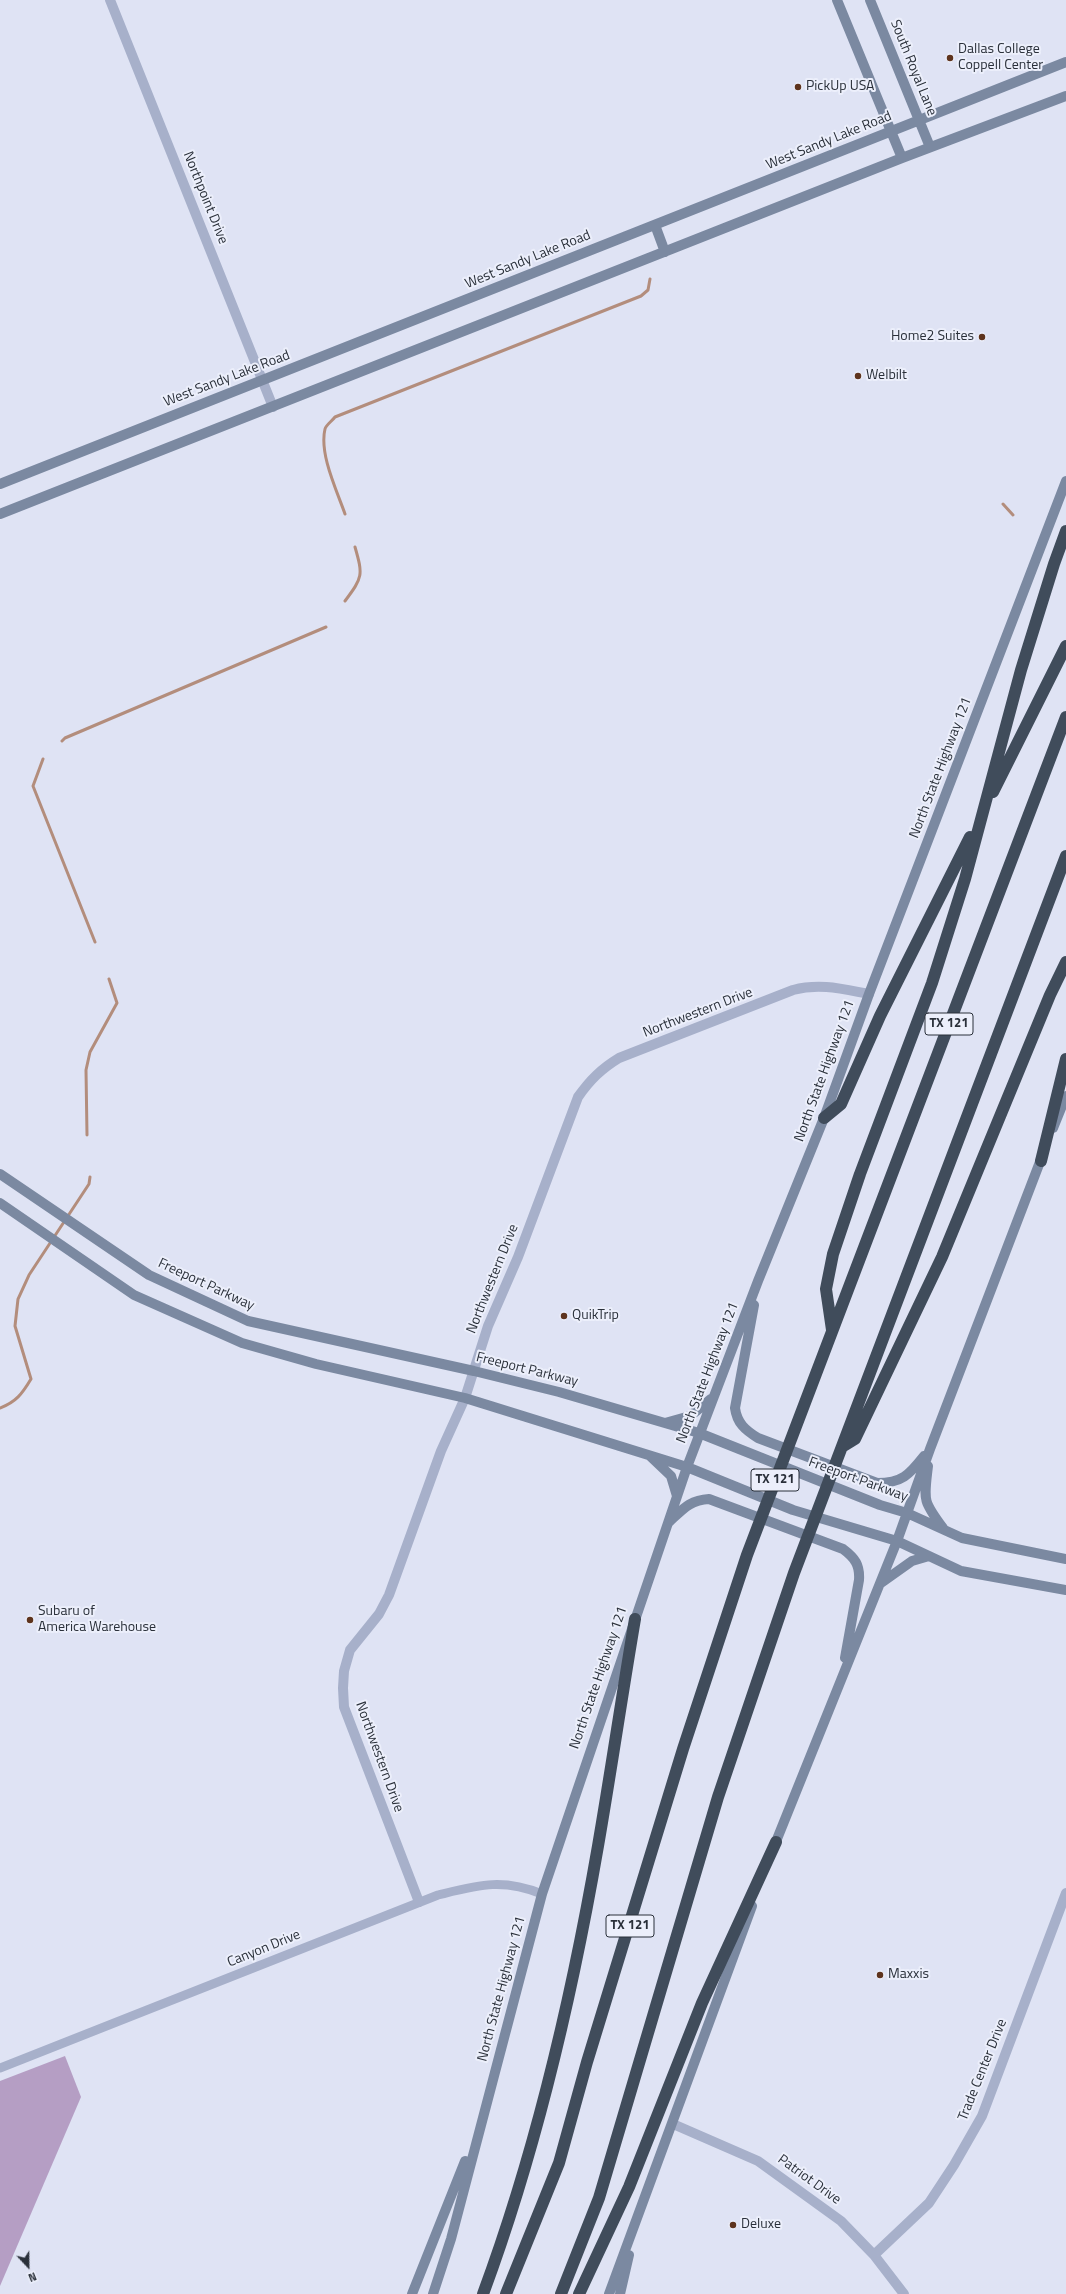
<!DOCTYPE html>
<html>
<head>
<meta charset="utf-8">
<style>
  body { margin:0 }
  #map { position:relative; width:1066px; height:2294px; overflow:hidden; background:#dfe3f4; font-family:"Titillium Web",sans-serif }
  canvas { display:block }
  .north { position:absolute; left:8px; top:2246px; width:40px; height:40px; -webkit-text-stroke:3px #eceffb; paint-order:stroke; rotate:158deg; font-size:11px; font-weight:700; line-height:16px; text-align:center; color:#2a303a }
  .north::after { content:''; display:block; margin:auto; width:14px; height:18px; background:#2a303a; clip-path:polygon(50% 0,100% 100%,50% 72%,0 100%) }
</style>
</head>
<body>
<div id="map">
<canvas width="1066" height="2294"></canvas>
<div class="north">N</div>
</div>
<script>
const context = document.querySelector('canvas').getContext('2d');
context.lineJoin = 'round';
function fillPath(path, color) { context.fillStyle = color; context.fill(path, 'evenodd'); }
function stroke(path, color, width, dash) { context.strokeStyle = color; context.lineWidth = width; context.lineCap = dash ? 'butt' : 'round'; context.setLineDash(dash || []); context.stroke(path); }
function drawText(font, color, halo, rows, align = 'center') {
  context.font = font + ' "Titillium Web",sans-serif'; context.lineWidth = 4; context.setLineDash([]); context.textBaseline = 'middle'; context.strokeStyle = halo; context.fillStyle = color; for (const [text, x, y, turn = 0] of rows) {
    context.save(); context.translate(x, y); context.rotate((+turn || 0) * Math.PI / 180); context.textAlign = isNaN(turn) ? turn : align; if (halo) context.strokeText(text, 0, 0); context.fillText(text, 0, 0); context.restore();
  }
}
const green = new Path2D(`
  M65 2056 81 2097 0 2286V2081Z`);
const stream = new Path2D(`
  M1003 504 1013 515
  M345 514C337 491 319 454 325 429 326 425 332 421 335 417L641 296 648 290 650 279
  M345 601C363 577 363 575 355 547
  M62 741 65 738 326 627
  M43 759 33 786 95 942
  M87 1135 86 1070 90 1052 117 1003 109 979
  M0 1408C16 1402 22 1394 31 1379L15 1326 18 1299 29 1275 89 1184 90 1177`);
const minor = new Path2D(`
  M0 2068 438 1895C479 1885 502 1878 542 1894`);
const tertiary = new Path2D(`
  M110 0 273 407
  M419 1902 344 1707 343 1688 344 1671 350 1650 379 1614 389 1595 441 1451 465 1398 488 1326 518 1257 578 1097C590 1080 601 1069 619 1058L793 990C820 983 842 989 869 994
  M673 2124 758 2161 841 2221 874 2255 904 2294
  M874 2255 929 2203 954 2165 982 2116 1066 1893`);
const secondary = new Path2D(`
  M837 0 902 158
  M870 0 930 147
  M655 225 665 252
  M0 484 1066 62
  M0 514 902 158 1066 96
  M1053 1128 1066 1096
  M0 1174 149 1275 248 1321 474 1371 559 1392 699 1433 880 1505 907 1513 962 1538 1066 1559
  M0 1203 134 1295 242 1343 316 1364 465 1398 687 1467 793 1510 897 1541 961 1571 1066 1590
  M754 1305 735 1408C737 1423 745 1430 758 1438L877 1483C902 1483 909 1475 924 1456
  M665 1423 690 1416 711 1399
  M650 1456 671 1476 677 1496
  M928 1466C924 1500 922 1500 943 1528
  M669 1522C683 1509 690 1500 709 1499L843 1549C855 1558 860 1565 859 1580L845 1658
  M881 1583 912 1561 929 1556
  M773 1849 897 1541 930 1449 1043 1154
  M412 2294 465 2161
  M433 2294 451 2239 542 1894 687 1467 758 1281 824 1118 869 994 1066 481
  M609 2294 752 1906
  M620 2294 629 2255`);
const motorway = new Path2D(`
  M993 792 1066 646
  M824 1118 841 1104 880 1016 970 837
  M1041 1161 1066 1059
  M832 1330 826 1289 833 1254 860 1174 932 983 965 879 1021 670 1054 564 1066 531
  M842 1447 855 1439 942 1257 1050 995 1066 962
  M483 2294C536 2151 572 1996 598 1846 611 1771 622 1695 635 1619
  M506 2294 559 2163 587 2062 683 1749 747 1555 1066 717
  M561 2294 599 2198 718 1797 794 1573 1066 856
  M579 2294 629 2187 702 2003 776 1842`);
const markers = [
  [950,58,4,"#5e331d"],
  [798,87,4,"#5e331d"],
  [982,337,4,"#5e331d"],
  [858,376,4,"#5e331d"],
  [564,1316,4,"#5e331d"],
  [30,1620,4,"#5e331d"],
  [880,1975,4,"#5e331d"],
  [733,2225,4,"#5e331d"]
];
const shields = [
  [949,1024,48],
  [775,1480,48],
  [630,1926,48]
];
const shieldNames = [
  ["TX 121",949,1024],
  ["TX 121",775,1480],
  ["TX 121",630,1926]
];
const poiNames = [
  ["Dallas College",958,50],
  ["Coppell Center",958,66],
  ["PickUp USA",806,87],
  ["Home2 Suites",974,337,"right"],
  ["Welbilt",866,376],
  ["QuikTrip",572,1316],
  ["Subaru of",38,1612],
  ["America Warehouse",38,1628],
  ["Maxxis",888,1975],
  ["Deluxe",741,2225]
];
const streetNames = [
  ["South Royal Lane",913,68,68],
  ["West Sandy Lake Road",829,141,-22],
  ["Northpoint Drive",205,198,68],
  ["West Sandy Lake Road",528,260,-22],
  ["West Sandy Lake Road",227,379,-21],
  ["North State Highway 121",941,768,-69],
  ["Northwestern Drive",698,1013,-21],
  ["North State Highway 121",825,1071,-70],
  ["Northwestern Drive",493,1279,-68],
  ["Freeport Parkway",206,1285,25],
  ["Freeport Parkway",527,1370,14],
  ["North State Highway 121",708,1373,-69],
  ["Freeport Parkway",858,1480,20],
  ["North State Highway 121",599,1678,-71],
  ["Northwestern Drive",379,1757,70],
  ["Canyon Drive",264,1949,-22],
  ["North State Highway 121",502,1989,-75],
  ["Trade Center Drive",983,2070,-68],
  ["Patriot Drive",809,2180,36]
];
fillPath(green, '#b59ec4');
stroke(stream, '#b38d7c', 3);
stroke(minor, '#a7b0ca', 9);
stroke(tertiary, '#a7b0ca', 10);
stroke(secondary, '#7b89a1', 10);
stroke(motorway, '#404c5b', 12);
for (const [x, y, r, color] of markers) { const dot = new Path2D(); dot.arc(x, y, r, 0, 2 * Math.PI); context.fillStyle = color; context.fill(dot); stroke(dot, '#eceffb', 1.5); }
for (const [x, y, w] of shields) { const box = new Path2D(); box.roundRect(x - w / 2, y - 11, w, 22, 3); context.fillStyle = '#eceffb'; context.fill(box); stroke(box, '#2a303a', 1); }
drawText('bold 13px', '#2a303a', null, shieldNames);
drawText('14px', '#2a303a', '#eceffb', poiNames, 'left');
drawText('14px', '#2a303a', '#eceffb', streetNames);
</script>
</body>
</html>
